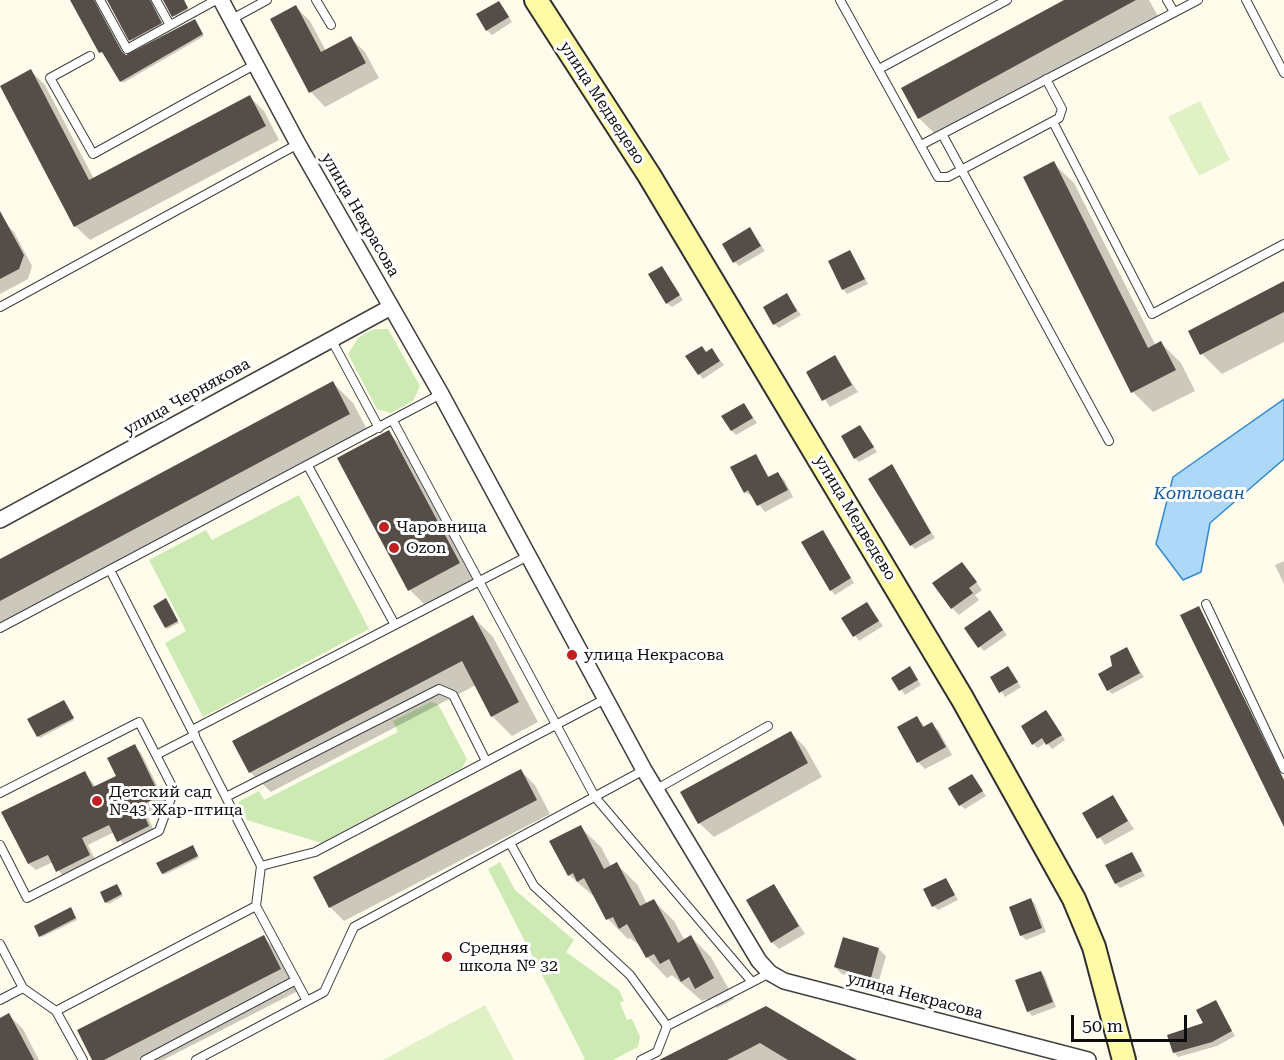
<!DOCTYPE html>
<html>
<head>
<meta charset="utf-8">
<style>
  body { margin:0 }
  #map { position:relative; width:1284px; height:1060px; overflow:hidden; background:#fffceb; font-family:"Roboto Serif",serif }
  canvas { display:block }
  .scale { position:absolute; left:1071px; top:1015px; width:116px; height:27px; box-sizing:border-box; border:3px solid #0c0c0c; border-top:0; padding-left:8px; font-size:18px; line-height:21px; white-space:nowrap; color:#0c0c0c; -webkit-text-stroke:4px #fff; paint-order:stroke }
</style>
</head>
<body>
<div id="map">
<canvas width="1284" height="1060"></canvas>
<div class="scale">50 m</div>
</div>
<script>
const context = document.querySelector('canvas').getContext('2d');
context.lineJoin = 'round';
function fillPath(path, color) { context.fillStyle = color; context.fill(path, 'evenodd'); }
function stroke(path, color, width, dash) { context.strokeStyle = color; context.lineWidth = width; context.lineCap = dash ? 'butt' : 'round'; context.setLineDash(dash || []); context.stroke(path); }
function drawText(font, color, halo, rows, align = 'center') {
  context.font = font + ' "Roboto Serif",serif'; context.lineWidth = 6; context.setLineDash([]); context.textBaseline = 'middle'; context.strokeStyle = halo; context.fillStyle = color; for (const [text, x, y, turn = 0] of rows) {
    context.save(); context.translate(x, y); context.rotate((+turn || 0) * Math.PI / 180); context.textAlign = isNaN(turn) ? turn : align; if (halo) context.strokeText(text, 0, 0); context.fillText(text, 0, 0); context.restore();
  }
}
const green = new Path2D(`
  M373 329H388L420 386 413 401 391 413 377 409 348 354 358 338Z
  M299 495 369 629 203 717 165 643 186 631 149 560 206 530 212 540Z
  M431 702 438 704 467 759 462 768 321 843 247 820 238 802 259 791 264 800 398 732 393 721Z
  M500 862 515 890 574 940 566 952 619 990 624 1001 620 1003 627 1020 632 1019 640 1037 638 1047 613 1060H583L585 1059 488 869Z`);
const pitch = new Path2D(`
  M1200 101 1230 160 1199 176 1168 117Z
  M485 1005 514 1060H383Z`);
const water = new Path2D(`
  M1284 399V459L1210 523 1201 572 1183 580 1156 544 1173 477Z`);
const shadow = new Path2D(`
  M71 0H98L96 6 126 57 196 23 204 36 123 83 105 53 101 52Z
  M109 0H154L152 6 163 25 133 42Z
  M165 0H184L189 11 176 18Z
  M1067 0H1149L1159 18 939 138 919 118Z
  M296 7 310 21 326 51 351 38 365 52 379 78 325 107 311 92 272 20Z
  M503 7 512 22 492 35 487 30Z
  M31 71 45 85 94 179 250 97 264 111 279 140 90 240 75 226Z
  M1053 163 1074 183 1156 346 1161 343 1181 363 1195 391 1153 412 1133 392Z
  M5 223 14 232 32 266 28 279 0 294V226Z
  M750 229 765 251 739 266 735 262Z
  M850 252 868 284 847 294 843 289Z
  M661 268 683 300 672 307 667 303Z
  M1284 283V342L1222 374 1202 354Z
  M787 295 801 315 779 328 774 324Z
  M712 350 724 365 703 379 699 374 707 353Z
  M835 357 858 392 830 407 808 373Z
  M333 383 353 403 370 435 0 632V561Z
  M744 404 757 423 736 435 732 431Z
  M860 427 877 452 859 462 855 458Z
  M388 432 409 453 479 584 430 610 410 590Z
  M756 456 770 478 778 474 785 481 793 497 765 512 754 498 745 492Z
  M892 466 935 538 915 549 911 545Z
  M823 532 854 583 835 595 831 590Z
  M1284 561V584L1275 565Z
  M962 563 982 590 975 595 979 600 959 615 952 608Z
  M168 602 179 623 167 629 166 627Z
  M867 604 883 626 859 641 843 618Z
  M473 617 493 637 538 722 512 736 492 716 476 685 271 792 250 772Z
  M994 617 1007 635 984 651 980 647Z
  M1126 649 1144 677 1112 694 1108 690Z
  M910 668 921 685 905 695 893 678Z
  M1008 668 1021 687 1005 697 992 677Z
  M66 704 74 720 40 738 38 736Z
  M1050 717 1065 740 1052 749 1046 742 1038 748 1033 744Z
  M917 718 926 728 932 724 939 731 952 755 925 769 918 762Z
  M791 733 805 747 822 777 714 837 699 823Z
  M134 746 141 753 166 803 146 813 155 833 126 848 114 832 88 845 96 862 64 878 53 862 36 870 29 864 85 773 96 787 118 777Z
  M521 771 535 785 550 814 344 921 330 907Z
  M972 776 986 796 965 809 960 805Z
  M1113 797 1134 829 1105 845 1084 814Z
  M580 827 601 847 611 866 616 864 637 884 647 904 654 901 674 921 685 941 691 937 711 957 734 999 717 1008 707 999 702 1001 672 975 667 978 647 957 641 947 630 938 628 939 608 919 598 900 569 875Z
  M193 846 199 858 164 875 163 873Z
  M1132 854 1145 876 1120 888 1116 884Z
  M946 879 958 900 938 910 934 906Z
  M774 886 805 934 779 949 772 942Z
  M118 887 123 896 108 904 106 902Z
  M1031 900 1035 904 1046 932 1026 940 1021 935Z
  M72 911 77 920 42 937 40 936Z
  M263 937 284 957 300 990 163 1060H94Z
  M879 949 886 956 878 984 842 974 835 967Z
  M1041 972 1045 977 1056 1007 1032 1016 1028 1011Z
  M1215 1001 1235 1036 1217 1046 1178 1057 1174 1052 1205 1024Z
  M766 1007 854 1060H677Z
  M9 1015 23 1029 39 1060H2L0 1020Z`);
const building = new Path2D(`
  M70 0H94L122 52 126 55 195 19 203 34 120 82 102 52 99 53Z
  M107 0H150L162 23 129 41Z
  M163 0H184L188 8 172 17Z
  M1064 0H1136L918 119 901 88Z
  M499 1 509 17 486 31 476 14Z
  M296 5 321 52 351 36 366 63 309 93 270 19Z
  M31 69 89 180 250 95 266 126 74 227 0 86Z
  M1054 161 1148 348 1161 341 1176 370 1131 393 1023 177Z
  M0 211 24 255 19 269 0 279Z
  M750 227 761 246 733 263 722 244Z
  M850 250 865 279 842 290 828 261Z
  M662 266 680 295 666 304 648 274Z
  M1284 281V312L1200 355 1188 331Z
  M787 293 797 311 773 325 763 307Z
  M702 346 706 352 712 348 720 361 698 375 685 356Z
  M835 355 852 385 822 401 806 372Z
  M333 381 350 414 0 601V559Z
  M744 403 753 418 731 431 721 416Z
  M860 425 874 447 854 459 841 436Z
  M389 430 460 563 408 591 337 458Z
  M756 454 768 477 778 472 788 490 757 506 748 490 744 493 730 467Z
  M892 464 931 533 910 546 868 479Z
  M823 530 851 578 830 591 801 542Z
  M962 562 977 582 969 588 973 593 951 609 932 583Z
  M166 598 178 621 165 628 153 606Z
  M867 602 879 621 853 637 841 618Z
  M1199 606 1284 780V827L1180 615Z
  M990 610 1003 630 978 648 964 628Z
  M473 615 519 702 491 717 462 661 249 773 232 741Z
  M1127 647 1140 673 1107 691 1098 674 1112 666 1110 656Z
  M910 666 918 680 899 691 891 678Z
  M1008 666 1018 682 999 693 990 677Z
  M64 700 74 718 37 737 27 719Z
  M1046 710 1062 735 1046 745 1042 738 1032 745 1021 726Z
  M917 716 923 727 932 722 946 747 917 763 897 727Z
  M791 731 808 763 698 824 680 792Z
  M135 744 160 796 140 806 149 826 117 842 109 825 82 838 90 855 56 872 48 855 28 864 1 812 85 771 93 787 116 776 107 758Z
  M521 769 537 800 329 908 313 877Z
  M972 774 983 791 959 806 948 788Z
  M1113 795 1128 821 1097 839 1082 813Z
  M581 825 604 869 617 862 640 906 654 899 678 943 691 935 714 978 695 989 689 977 681 982 669 959 660 964 654 954 646 958 627 924 619 929 613 917 606 920 584 878 577 882 573 873 568 876 549 841Z
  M193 845 198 856 162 874 156 863Z
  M1132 852 1142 871 1115 884 1105 865Z
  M946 878 955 895 932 907 923 889Z
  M117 884 122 894 105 903 100 892Z
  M774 884 799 926 771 943 746 900Z
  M1031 898 1042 928 1020 936 1009 907Z
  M71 907 76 918 39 937 34 926Z
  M264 935 281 969 104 1060H92L77 1030Z
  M843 937 879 948 871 978 834 967Z
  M1041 971 1053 1002 1027 1012 1015 980Z
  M1216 1000 1232 1031 1212 1042 1173 1053 1167 1035 1203 1023 1196 1010Z
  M766 1006 857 1060H788L760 1043 727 1060H659Z
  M9 1013 34 1060H0V1018Z`);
const lane = new Path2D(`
  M100 0 127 49 216 0
  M156 0 170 25
  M316 0 331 25
  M840 0 938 177H948L1059 118 1062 109 1046 79
  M1167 0 1174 12
  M1246 0 1284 73
  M232 19 267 0
  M90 56 50 78 93 154 256 64
  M879 69 1007 0
  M1053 122 1152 314 1284 244
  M942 134 1109 441
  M921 145 1198 0
  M0 307 298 144
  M331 339 379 428
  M393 421 595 797 752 982
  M308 466 395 625
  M110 570 261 866 256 906 307 1001
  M1206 604 1284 769
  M0 628 441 394
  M192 730 528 556
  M156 755 195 735
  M655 790 768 726
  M0 793 139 722 174 790 159 831 27 898 0 845
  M226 797 439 689 453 695 486 761
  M510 843 534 886 630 975 667 1026
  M261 866 315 852 605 699
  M0 944 23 988 56 1011 83 1060
  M0 1000 23 988
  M56 1011 256 906
  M145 1060 296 980
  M196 1060 324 992 354 927 644 770
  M641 1060 657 1052 667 1026 770 973`);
const street = new Path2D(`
  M221 0 298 144 441 394 644 770 759 961 770 973 784 981 1088 1060
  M0 520 391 307`);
const secondary = new Path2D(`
  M536 0 649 175 962 698 1074 899 1094 947 1124 1060`);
const markers = [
  [384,527,6,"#c02120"],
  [394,548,6,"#c02120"],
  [572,655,6,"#c02120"],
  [97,801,6,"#c02120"],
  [447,957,6,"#c02120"]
];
const streetNames = [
  ["улица Медведево",602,103,57],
  ["улица Некрасова",360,215,60],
  ["улица Чернякова",187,397,-29],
  ["улица Медведево",855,518,59],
  ["улица Некрасова",915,996,15]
];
const poiNames = [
  ["Чаровница",396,527],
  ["Ozon",406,548],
  ["улица Некрасова",584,655],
  ["Детский сад",109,792],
  ["№43 Жар-птица",109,810],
  ["Средняя",459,948],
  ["школа № 32",459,966]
];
const waterNames = [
  ["Котлован",1199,494]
];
fillPath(green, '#cdeab4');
fillPath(pitch, '#e0f1c6');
fillPath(water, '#aed8f8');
stroke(water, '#3289d1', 1.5);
fillPath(shadow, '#0003');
fillPath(building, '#554e48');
stroke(lane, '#3f3f3f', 10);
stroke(street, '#3f3f3f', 18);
stroke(secondary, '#2e2e2e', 26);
stroke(lane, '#fff', 8);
stroke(street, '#fff', 15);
stroke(secondary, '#fffaa6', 22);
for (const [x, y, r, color] of markers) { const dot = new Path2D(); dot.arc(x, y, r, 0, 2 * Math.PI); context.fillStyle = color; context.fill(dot); stroke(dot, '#fff', 2); }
drawText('16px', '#0c0c0c', '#fff', streetNames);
drawText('16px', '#0c0c0c', '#fff', poiNames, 'left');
drawText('italic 18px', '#125aa1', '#fff', waterNames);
</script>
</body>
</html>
